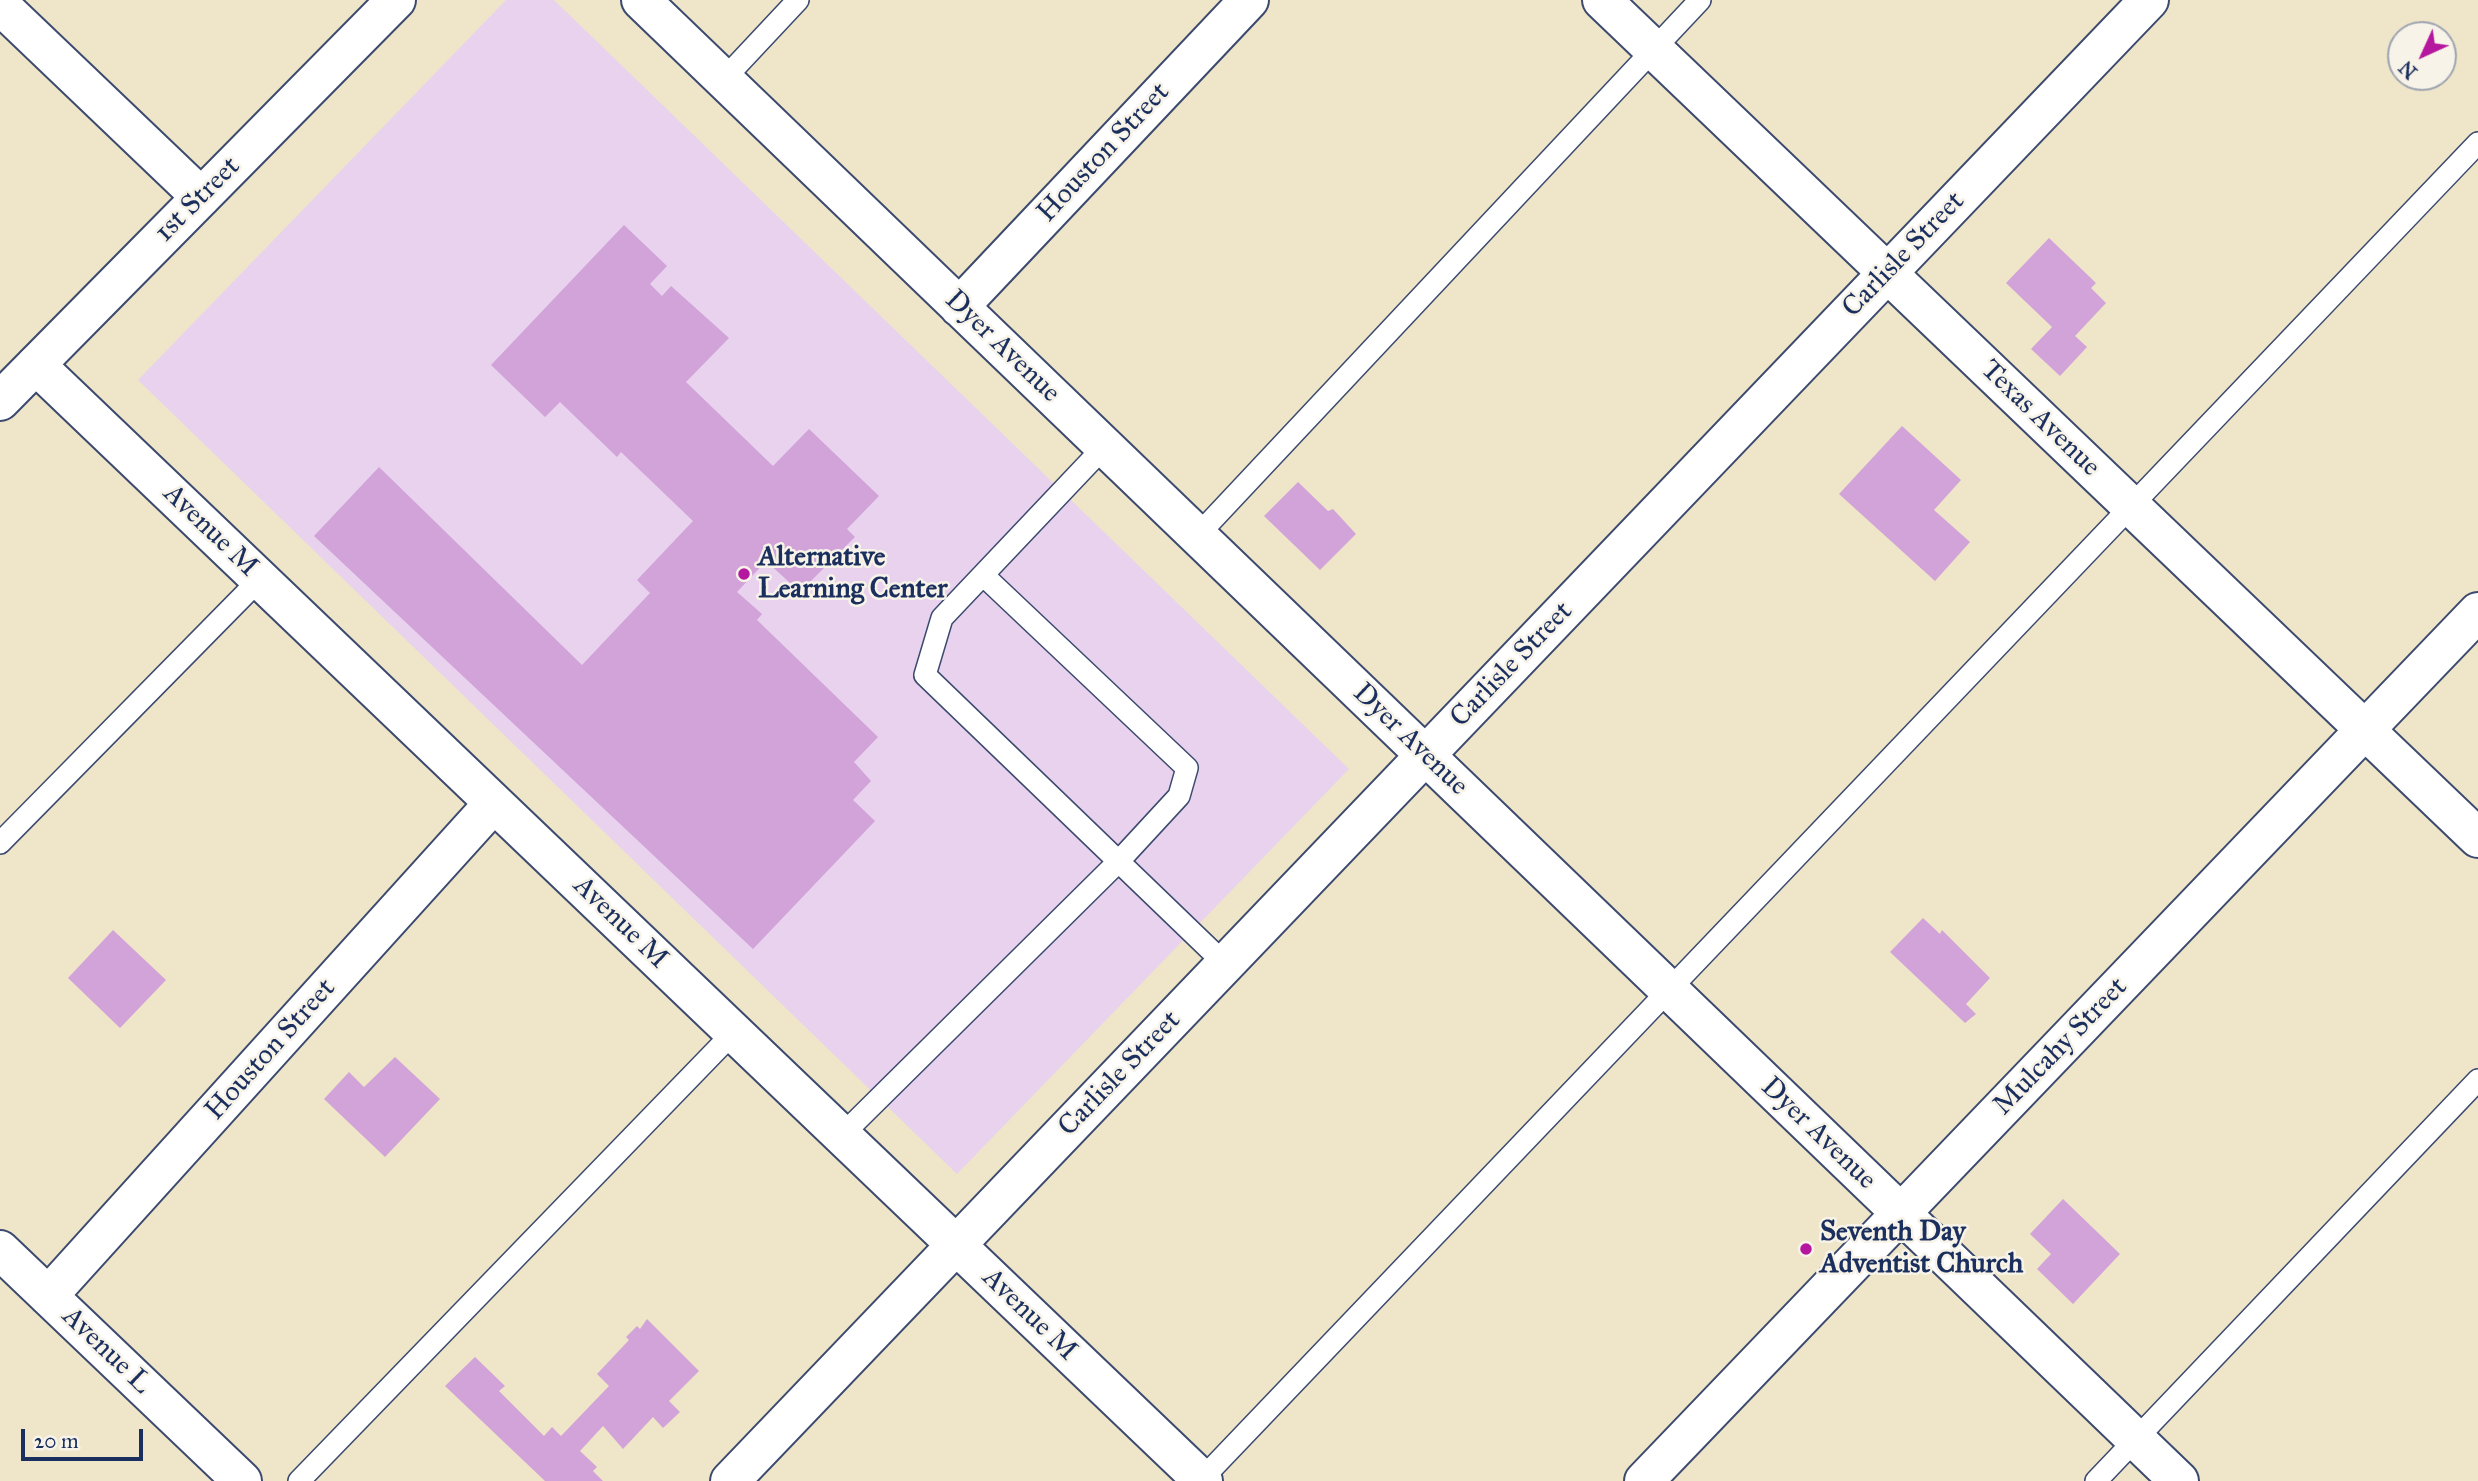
<!DOCTYPE html>
<html>
<head>
<meta charset="utf-8">
<style>
  body { margin:0 }
  #map { position:relative; width:2478px; height:1481px; overflow:hidden; background:#efe5c9; font-family:"IM FELL Great Primer",serif }
  canvas { display:block }
  .north { position:absolute; left:2387px; top:21px; width:70px; height:70px; box-sizing:border-box; background:#f7f3e8; border:2px solid #9fa5b1; border-radius:50%; rotate:225deg; font-size:19px; font-weight:700; line-height:28px; text-align:center; color:#1b2f5e }
  .north::after { content:''; display:block; margin:auto; width:24px; height:32px; background:#b5179e; clip-path:polygon(50% 0,100% 100%,50% 72%,0 100%) }
  .scale { position:absolute; left:21px; top:1429px; width:122px; height:32px; box-sizing:border-box; border:4px solid #1b2f5e; border-top:0; padding-left:9px; font-size:21px; line-height:24px; white-space:nowrap; color:#1b2f5e; -webkit-text-stroke:5px #f7f3e8; paint-order:stroke }
</style>
</head>
<body>
<div id="map">
<canvas width="2478" height="1481"></canvas>
<div class="north">N</div>
<div class="scale">20 m</div>
</div>
<script>
const context = document.querySelector('canvas').getContext('2d');
context.lineJoin = 'round';
function fillPath(path, color) { context.fillStyle = color; context.fill(path, 'evenodd'); }
function stroke(path, color, width, dash) { context.strokeStyle = color; context.lineWidth = width; context.lineCap = dash ? 'butt' : 'round'; context.setLineDash(dash || []); context.stroke(path); }
function drawText(font, color, halo, rows, align = 'center') {
  context.font = font + ' "IM FELL Great Primer",serif'; context.lineWidth = 5; context.setLineDash([]); context.textBaseline = 'middle'; context.strokeStyle = halo; context.fillStyle = color; for (const [text, x, y, turn = 0] of rows) {
    context.save(); context.translate(x, y); context.rotate((+turn || 0) * Math.PI / 180); context.textAlign = isNaN(turn) ? turn : align; if (halo) context.strokeText(text, 0, 0); context.fillText(text, 0, 0); context.restore();
  }
}
const built = new Path2D(`
  M506 0H554L1349 769 957 1174 138 380Z`);
const building = new Path2D(`
  M624 225 667 266 650 284 662 296 671 286 729 338 686 382 773 466 809 429 879 496 847 529 855 537 800 592 766 561 737 592 762 614 757 620 878 737 854 762 871 781 853 800 875 821 753 949 314 536 379 467 582 665 650 593 637 580 693 521 621 452 617 457 560 402 545 417 491 365Z
  M2049 238 2096 283 2091 288 2106 303 2075 336 2087 347 2060 376 2031 349 2052 327 2006 283Z
  M1902 426 1961 480 1934 510 1970 542 1935 581 1839 494Z
  M1298 482 1328 511 1333 509 1356 534 1320 570 1264 516Z
  M1923 918 1940 934 1942 930 1990 978 1966 1004 1976 1014 1965 1023 1890 952Z
  M113 930 166 980 120 1028 68 978Z
  M395 1057 440 1099 385 1157 324 1099 349 1072 364 1087Z
  M2063 1199 2120 1254 2073 1304 2037 1269 2051 1254 2030 1234Z
  M647 1319 699 1371 669 1401 680 1412 663 1428 653 1417 623 1449 603 1426 580 1451 597 1467 593 1471 603 1481H545L445 1386 475 1357 505 1386 499 1391 544 1436 552 1427 561 1436 609 1386 597 1374 629 1340 626 1337 637 1326 640 1329Z`);
const lane = new Path2D(`
  M724 79 798 0
  M1105 446 942 618 925 675 1225 964
  M1197 536 1700 0
  M0 843 260 579
  M842 1135 1119 861 1179 796 1187 768 983 575
  M299 1481 734 1032
  M1200 1481 2478 143
  M2096 1481 2478 1080`);
const street = new Path2D(`
  M641 0 2179 1481
  M1602 0 2478 838
  M959 307 1249 0
  M36 365 1203 1481
  M0 1250 242 1481
  M48 1296 494 803
  M730 1481 2149 0
  M1644 1481 2478 612`);
const secondary = new Path2D(`
  M0 5 201 197`);
const primary = new Path2D(`
  M0 401 396 0`);
const markers = [
  [744,574,7,"#b5179e"],
  [1806,1249,7,"#b5179e"]
];
const streetNames = [
  ["Houston Street",1104,153,-47],
  ["1st Street",198,200,-45],
  ["Carlisle Street",1904,255,-46],
  ["Dyer Avenue",1002,347,44],
  ["Texas Avenue",2040,419,44],
  ["Avenue M",210,531,44],
  ["Carlisle Street",1512,665,-46],
  ["Dyer Avenue",1410,740,44],
  ["Avenue M",620,923,44],
  ["Mulcahy Street",2061,1047,-46],
  ["Houston Street",271,1050,-48],
  ["Carlisle Street",1120,1074,-46],
  ["Dyer Avenue",1818,1134,44],
  ["Avenue M",1029,1315,44],
  ["Avenue L",106,1351,44]
];
const poiNames = [
  ["Alternative",758,558],
  ["Learning Center",758,590],
  ["Seventh Day",1820,1233],
  ["Adventist Church",1820,1265]
];
fillPath(built, '#e8d2ee');
fillPath(building, '#d1a3d8');
stroke(lane, '#3b4a6e', 24);
stroke(street, '#3b4a6e', 42);
stroke(secondary, '#3b4a6e', 42);
stroke(primary, '#3b4a6e', 42);
stroke(lane, '#fff', 21);
stroke(street, '#fff', 38);
stroke(secondary, '#fff', 38);
stroke(primary, '#fff', 38);
for (const [x, y, r, color] of markers) { const dot = new Path2D(); dot.arc(x, y, r, 0, 2 * Math.PI); context.fillStyle = color; context.fill(dot); stroke(dot, '#f7f3e8', 2.5); }
drawText('28px', '#1b2f5e', '#f7f3e8', streetNames);
drawText('bold 28px', '#1b2f5e', '#f7f3e8', poiNames, 'left');
</script>
</body>
</html>
